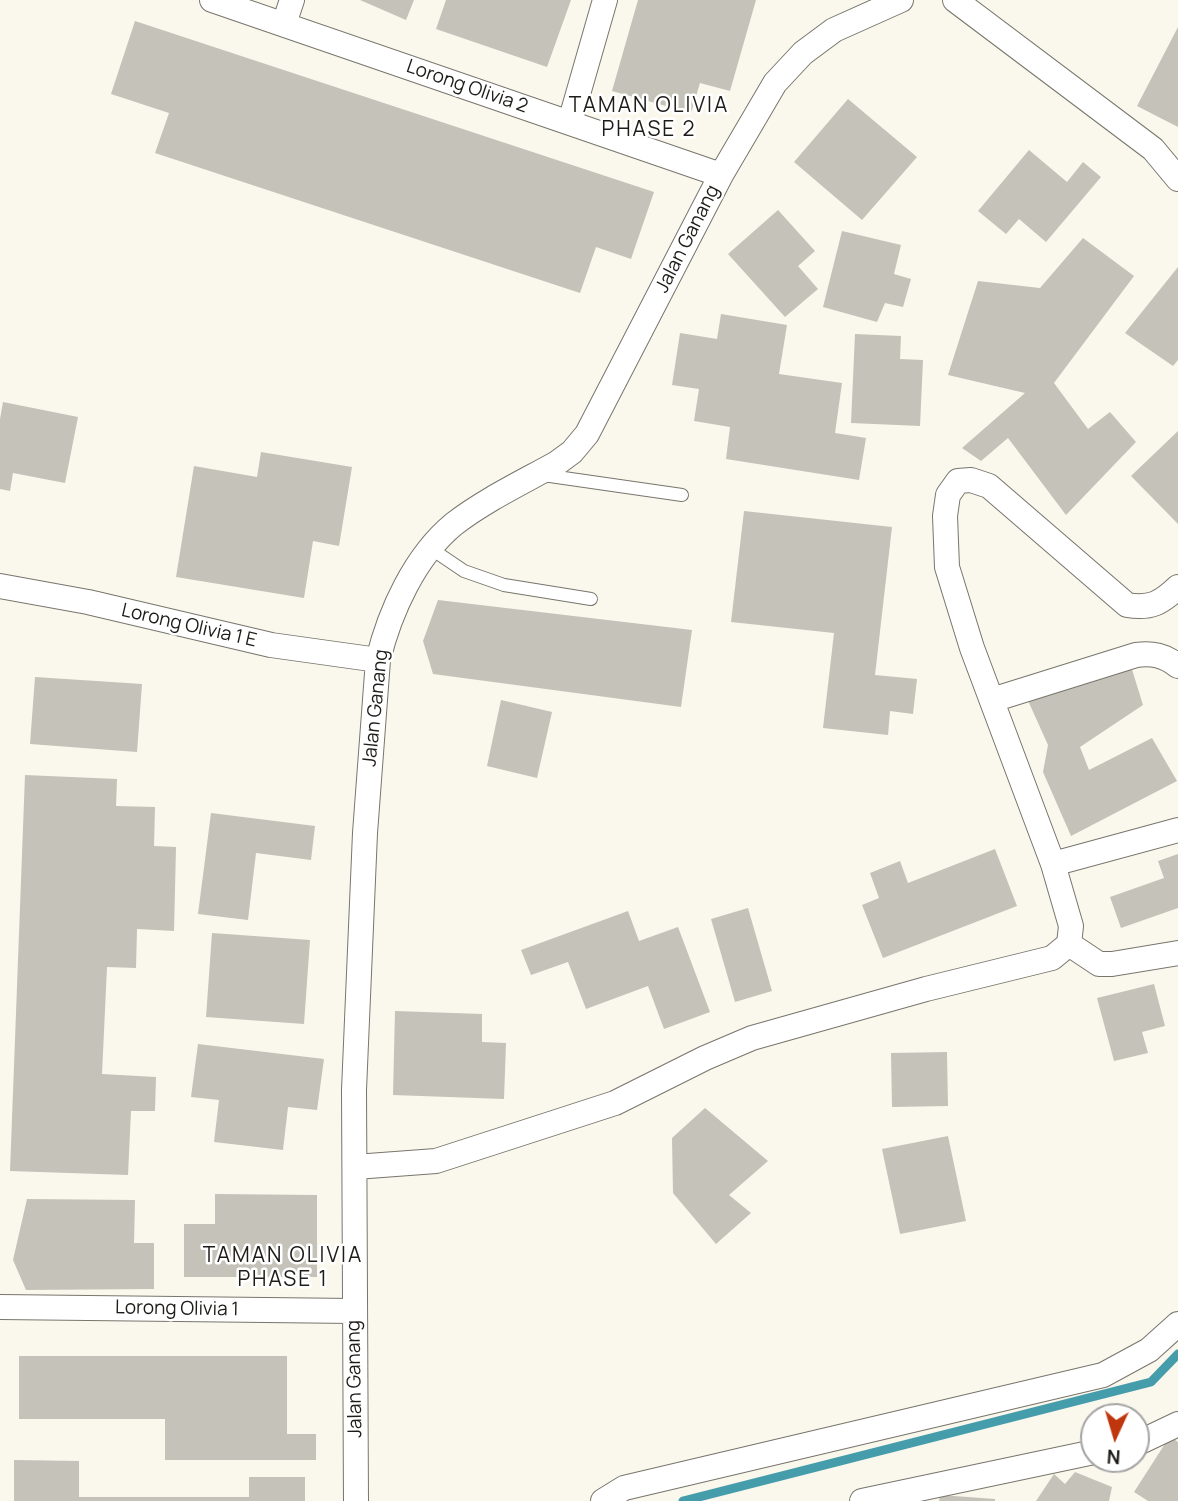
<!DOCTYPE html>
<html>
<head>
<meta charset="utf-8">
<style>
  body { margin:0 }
  #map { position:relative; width:1178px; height:1501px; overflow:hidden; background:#faf7ed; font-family:Manrope,sans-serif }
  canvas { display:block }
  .north { position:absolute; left:1080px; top:1403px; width:70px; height:70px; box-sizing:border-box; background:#fff; border:2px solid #a5a4a3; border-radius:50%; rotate:184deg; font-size:19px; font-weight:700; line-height:28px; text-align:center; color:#1d1c19 }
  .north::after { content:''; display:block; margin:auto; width:24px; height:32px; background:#bf360d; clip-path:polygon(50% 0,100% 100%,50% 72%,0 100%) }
</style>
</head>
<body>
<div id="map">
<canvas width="1178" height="1501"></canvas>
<div class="north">N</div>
</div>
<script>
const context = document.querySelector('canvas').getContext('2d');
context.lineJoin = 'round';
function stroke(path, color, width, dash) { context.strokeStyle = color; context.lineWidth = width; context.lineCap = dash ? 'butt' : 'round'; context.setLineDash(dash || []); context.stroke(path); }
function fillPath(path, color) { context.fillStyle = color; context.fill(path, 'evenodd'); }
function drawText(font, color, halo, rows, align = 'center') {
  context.font = font + ' Manrope,sans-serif'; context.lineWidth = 5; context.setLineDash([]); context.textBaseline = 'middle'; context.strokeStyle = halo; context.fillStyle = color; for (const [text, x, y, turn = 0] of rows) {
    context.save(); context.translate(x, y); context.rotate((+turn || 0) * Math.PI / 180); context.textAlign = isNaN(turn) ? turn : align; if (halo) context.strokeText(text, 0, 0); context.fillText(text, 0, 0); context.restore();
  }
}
const stream = new Path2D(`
  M683 1501 1151 1382 1178 1354`);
const building = new Path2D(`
  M360 0H414L406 20Z
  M446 0H571L547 67 436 29Z
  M638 0H756L730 91 700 83 691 113 612 91Z
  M135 21 654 192 631 259 596 247 580 293 155 153 169 113 111 94Z
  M1178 27V127L1137 106Z
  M848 99 917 157 862 220 794 162Z
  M1029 150 1067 182 1083 162 1101 177 1046 242 1019 219 1006 234 978 211Z
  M778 210 815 251 798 266 818 289 785 317 728 254Z
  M842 231 901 245 894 274 911 279 903 307 885 303 877 322 823 307Z
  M1083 238 1134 276 1054 383 1088 429 1110 412 1136 442 1066 515 1008 438 981 461 962 448 1025 393 948 375 978 281 1040 288Z
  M1178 267V360L1173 366 1125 333Z
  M721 314 787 325 779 374 842 383 835 433 866 438 859 480 726 459 730 427 694 421 699 389 672 385 680 333 717 339Z
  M855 334 901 336 900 359 923 360 920 426 851 423Z
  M3 402 78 417 65 483 13 473 10 491 0 489V419Z
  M1178 431V524L1131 476Z
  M261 452 352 467 339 546 313 541 304 598 176 577 194 466 257 477Z
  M744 511 892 527 875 675 917 679 913 714 890 711 888 735 823 728 834 633 731 622Z
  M438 600 692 630 681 707 433 674 423 641Z
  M1130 663 1143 705 1080 747 1089 770 1152 738 1177 781 1071 836 1043 772 1048 745 1025 694Z
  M35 677 142 684 137 752 30 744Z
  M501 700 552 712 537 778 487 766Z
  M25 775 117 779 116 806 155 807 154 846 176 847 174 931 137 929 136 968 107 967 102 1074 156 1077 155 1111H131L128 1175 10 1171Z
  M211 813 315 826 311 860 256 853 248 920 198 914Z
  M995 849 1017 906 883 958 862 905 879 898 870 873 900 861 908 883Z
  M1178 854V908L1121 928 1110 897 1164 878 1158 861Z
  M748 908 772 991 735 1002 711 919Z
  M628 911 639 941 678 927 710 1012 664 1029 648 986 586 1009 568 962 531 975 521 950Z
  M212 933 310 940 304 1024 206 1017Z
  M1154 984 1165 1026 1142 1032 1148 1053 1114 1061 1097 998Z
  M395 1011 482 1014V1042L506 1043 504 1099 393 1095Z
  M198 1044 324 1059 317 1110 288 1107 283 1150 214 1142 219 1100 191 1097Z
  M947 1052 948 1106 892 1107 891 1053Z
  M705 1108 768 1161 729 1195 751 1213 716 1244 673 1193 672 1138Z
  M948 1136 966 1221 900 1234 882 1149Z
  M215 1194 317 1195V1277H184V1224H215Z
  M27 1199 135 1200 134 1243H154V1289L26 1290 13 1260Z
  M19 1356H287V1434H316V1460H165V1419H19Z
  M1170 1436 1178 1442V1501H1148L1134 1492Z
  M14 1460 79 1461V1497H249V1477H305V1501H14Z
  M1075 1472 1112 1487 1109 1501H1036L1054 1474 1065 1484Z
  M940 1495 995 1499V1501H939Z`);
const service = new Path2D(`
  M543 475 682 495
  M430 548 464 571 504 585 591 599`);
const minor = new Path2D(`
  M212 0 721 175
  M955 0 1153 149 1178 179
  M284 24 292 0
  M570 122 605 0
  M0 586 88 602 271 645 378 660
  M992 700 1136 655C1153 653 1164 655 1178 666
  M1053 864 1178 830
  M1069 944 1099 964H1112L1178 953
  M355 1167 436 1161 615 1103 705 1058 752 1038 926 989 1052 958 1069 944 1071 926 1053 864 972 648 947 567 945 516 948 495 958 481 971 480 989 486 1127 605C1151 609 1161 603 1178 587
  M0 1307 354 1311
  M1136 1444 1178 1424
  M356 1501 354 1090 365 833 378 660C390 611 415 556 454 524 485 500 523 482 557 463L572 452 587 434 721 175 775 83 803 53 834 30 901 0
  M603 1501 624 1488 1103 1375 1149 1350 1178 1324
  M862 1501 1094 1452`);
const streetNames = [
  ["Lorong Olivia 2",467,87,19],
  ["Jalan Ganang",688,239,-63],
  ["Lorong Olivia 1 E",189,626,13],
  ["Jalan Ganang",376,708,-84],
  ["Lorong Olivia 1",177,1309,1],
  ["Jalan Ganang",355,1379,-91]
];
const neighbourhoodNames = [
  ["TAMAN OLIVIA",649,106],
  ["PHASE 2",649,130],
  ["TAMAN OLIVIA",283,1256],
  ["PHASE 1",283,1280]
];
stroke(stream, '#459caa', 9);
fillPath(building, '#c5c2b9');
stroke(service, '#78756c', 14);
stroke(minor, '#78756c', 26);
stroke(service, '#fff', 12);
stroke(minor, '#fff', 24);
drawText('19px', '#1d1c19', '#fff', streetNames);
context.letterSpacing = '2px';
drawText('21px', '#1d1c19', '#fff', neighbourhoodNames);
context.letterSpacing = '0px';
</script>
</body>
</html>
